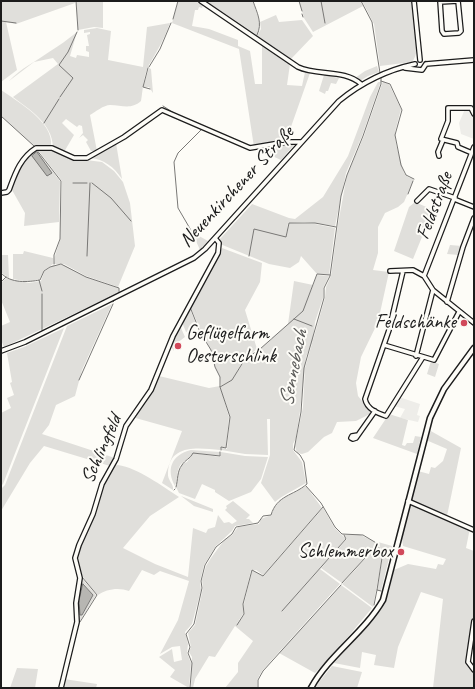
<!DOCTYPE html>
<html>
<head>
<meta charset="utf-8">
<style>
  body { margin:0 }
  #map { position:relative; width:475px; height:689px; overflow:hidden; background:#fdfcf7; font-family:Caveat,sans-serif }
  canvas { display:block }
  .frame { position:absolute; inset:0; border:2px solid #1c1c1c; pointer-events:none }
</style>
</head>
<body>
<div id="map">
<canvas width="475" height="689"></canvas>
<div class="frame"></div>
</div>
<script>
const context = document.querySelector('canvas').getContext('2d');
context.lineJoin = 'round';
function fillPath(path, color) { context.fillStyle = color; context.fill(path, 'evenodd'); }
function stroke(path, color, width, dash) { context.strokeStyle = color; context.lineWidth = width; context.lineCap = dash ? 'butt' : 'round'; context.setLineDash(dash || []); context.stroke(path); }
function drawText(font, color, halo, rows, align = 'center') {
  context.font = font + ' Caveat,sans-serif'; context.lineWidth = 4; context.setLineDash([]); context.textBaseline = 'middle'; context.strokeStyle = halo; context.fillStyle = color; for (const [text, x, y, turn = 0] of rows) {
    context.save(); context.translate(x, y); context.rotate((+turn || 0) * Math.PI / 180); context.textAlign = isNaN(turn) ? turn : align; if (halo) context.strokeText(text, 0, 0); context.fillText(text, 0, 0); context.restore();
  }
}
const built = new Path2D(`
  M465 109 470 110 471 115 474 116V139L461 134 459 123Z
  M399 397 420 404 417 415 420 416 418 422 400 418 405 409 394 406Z`);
const green = new Path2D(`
  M1 1H75V3L16 24 1 21Z
  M76 1H103V28L94 27 78 30Z
  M178 1H196L203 5 202 8 199 7 198 10H195L192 26 209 29 238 40V46L250 51 255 84H262V45L290 64 287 85 302 86 305 72 310 73 286 141 254 147 239 49 172 23Z
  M206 1H253C256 13 263 23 257 35Z
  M299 1H360L363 6 313 32 304 18Z
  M362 1H411C413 16 423 50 412 62L380 66 374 24Z
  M276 15 279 22 302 20 313 36 291 59 257 36 261 29 260 22Z
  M1 21 6 22 17 70 1 82Z
  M170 23C164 39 158 50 149 65 143 77 143 89 141 101 131 110 122 105 110 105 104 105 95 112 90 115L97 151H91L86 142 88 140 83 135 79 138 83 133 82 126 79 125 77 127 66 119 62 123 74 135 64 152 53 147C52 123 30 110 13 97L58 64 53 58 34 62 9 81C21 68 35 62 49 52 59 46 68 39 77 32L70 56 76 58 77 55 89 57V52L86 51V46H89L87 35 90 34V32L84 33V30L97 28 111 31 108 60 143 67 147 27Z
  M377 66 379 72 368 76 360 81 355 78 365 71Z
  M149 68 151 69 153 93 149 87H143Z
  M324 75 339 78 336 84 331 83 328 91H326L325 94 319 91Z
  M383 81 389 84 401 109 395 132 396 144 404 173 408 177 414 179 404 202 398 207 385 213 378 227V253L373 270 389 272 378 322 361 357 356 383 358 396 372 413 356 421 337 422 332 433 324 437 308 452 302 454 297 453 295 446 303 407 305 368 325 298 326 287 331 276 338 224 347 175 364 136Z
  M378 82H381L380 84 362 136 346 173 335 226 304 222 288 223 286 237 254 229 286 237 289 223 315 224 335 228 329 275 317 274 301 256 299 262 290 268 269 264 220 244 219 240 252 204 289 218 295 219 323 197 348 156 370 97Z
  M1 90C18 102 54 122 51 146L35 147 1 116Z
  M116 143 122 179C114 167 104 159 90 158Z
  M287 144 294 145 281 160 257 149Z
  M47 148 78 159 102 162 114 171 123 182 130 203 135 246 118 287 86 276 64 264H54L55 256 60 240 62 181 37 149Z
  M36 150 60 181 59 222 24 226 25 213 12 190 21 166Z
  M415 202 433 210 413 259 394 251 409 207Z
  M192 232 208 241 200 250Z
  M450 245 462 246 459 255 447 254Z
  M222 248 262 263 260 282 245 310 257 349 244 359 232 380 221 386 220 377 215 367 211 350 201 331 190 306Z
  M24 251 53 258V264L44 271 40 279 29 282 13 279V254H23Z
  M1 255H8L9 278 2 273Z
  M53 265H64L86 277 119 288 118 293 4 347 1 340V326L10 322 1 300V283L6 278 29 283 41 281 44 272Z
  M317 275 329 276 323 288V298L315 322 313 340 306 357 300 411 296 438 293 444V450L302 462 306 483C298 488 281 496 275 502L261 483 270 455V419H267L268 455 245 454 221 450 222 448 227 449 230 417 220 387 232 380 245 359 260 349 288 324 294 281 313 285 303 311 298 316 303 311Z
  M112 304 82 370 75 396 56 405 49 425 42 434 115 458 110 466 44 446 30 463 1 511V489L5 485 67 326Z
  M189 307 197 326 186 332 182 322Z
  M64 328 3 484 1 486V413L11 408 7 398 14 395 10 383 12 382 7 353 24 347Z
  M179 328H181L185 337 173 346 174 351 170 345Z
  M431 361 439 364 435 377 427 374Z
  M159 376 209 388 220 386 229 417 226 448 221 447 220 450C200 448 169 443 168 473 167 480 174 484 173 490L162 483 182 431 132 417 152 390Z
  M389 414 408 420 402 445 405 446 407 443H413L415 436 421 437 417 454 373 438Z
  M429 430 461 448 447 516 411 500 418 471 429 474 431 467 435 468 443 461 447 449 426 440Z
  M191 450 220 452 219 456 193 453C190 459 185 460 181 464 176 470 178 479 175 486 166 470 171 455 191 450Z
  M221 452 245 456 268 457 261 479 251 492 229 501 215 492V490L202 484 195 499 179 493 176 487 178 474 182 464 187 462 193 453 220 457Z
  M118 465C138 468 162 486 179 497L150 516 123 548 155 564 188 577 193 528 206 533 208 529 215 527 218 515 224 523 229 522 232 524 237 521 225 510 227 508 226 506 233 501 250 515 246 519H249L253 523 235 526 232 531 216 546 204 565 200 581 201 590 192 624 185 632 188 644 187 653 191 663 189 688 170 677 175 670 159 657 172 649 174 662 182 660 180 646 172 647 160 654 178 620 189 581 160 571 154 575 142 570 129 591C119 587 106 589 98 595 86 583 75 570 78 552L103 484 113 466Z
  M306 486 322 508 263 575 256 570H251L243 604V614L236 625 244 615V604L252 570 263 576 323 508 334 527 346 539 282 611 320 569 340 584 262 671 257 680V688H225L238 672V663L253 641 235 626 215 657 209 656 195 679 193 688H191L192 657 189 652 191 647 188 633 195 625 203 588 202 580 206 566 211 558 225 539 232 535 238 527 259 524 261 519 271 515 274 508 280 500Z
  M181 496 213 509V512L194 506Z
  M410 503 470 528 466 548 474 551V614L467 662 468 666 474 671V688H433L443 599 421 592 398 647 394 668 374 665 376 655 362 652 360 668 334 663 382 608 389 592 394 570 408 564 436 569 438 564 443 565 446 559 403 546 402 539Z
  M359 534 378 544 342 583 321 568 347 539 344 535Z
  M378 542 392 546 381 591 377 590 383 555Z
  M378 545 382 558 373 607 342 584Z
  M81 577 96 595 80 621 78 620 77 605ZM84 584 93 595 82 615Z
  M341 585 372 608 332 656 315 673 279 653Z
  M332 666 362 672 357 688H314Z
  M17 668 38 669 35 688H10Z
  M64 679 97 684 96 688H63Z`);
const water = new Path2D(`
  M37 152 52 173 47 176 32 156Z
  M83 584 93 595 82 615H80L79 601Z`);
const stream = new Path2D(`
  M76 1 78 30
  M253 1C257 13 263 23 257 35
  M299 1 302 11
  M321 1 325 23
  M361 1 372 22 380 73
  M302 14 303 17
  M173 19 178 1
  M1 21 16 23
  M149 67 160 49 171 23
  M148 68 143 87 150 89
  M381 81 390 84 402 110 395 135 401 165 406 175 414 179
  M60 97 73 78 59 65 68 52 77 32
  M163 106 174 113
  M1 116 34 146
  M44 123 59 99
  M210 129 222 134
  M36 149 61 181 60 239 54 255V264
  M73 183H87
  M92 183 111 198 131 221
  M408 194 413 181
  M192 232 178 208 174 162 178 153 202 129
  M87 256 90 183
  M249 256 254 229 286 237 289 223H315L336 227
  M1 273C11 284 28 282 40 280L44 271 50 267 61 264 86 277 119 288V293L112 297
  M39 280 42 291
  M1 282 6 277
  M42 294V330
  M113 302 114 301
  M190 307 200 332 211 350 215 367 220 377V387L232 380 245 359 260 349 303 311 317 274 330 275
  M294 319 312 326
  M79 380 113 304
  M220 387 230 417 226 448 221 447V450
  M431 423 435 413
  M306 486 321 503 335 527 342 534 363 535 378 544 342 583
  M176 487C178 480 177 471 182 465 185 460 190 459 193 453L220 456V452
  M174 490 175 489
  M378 545 382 558 377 590 381 591
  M374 605 377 590
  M282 611 346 539 344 535
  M80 622 97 595 82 577
  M237 625 244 614 243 604 252 570 263 576 323 507
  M77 627 79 624
  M190 688 192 663 188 653 190 647 186 634 194 624 202 588 201 581 205 565 216 547 232 534 236 527 258 523 263 516 271 515C277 495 293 496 307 484L304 462 300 455 294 450 301 412 304 368 324 298V288L330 276 341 196 347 175 363 136 381 84V76
  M258 688V680L263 671 341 585`);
const minor = new Path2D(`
  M201 1 298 67C317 76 345 69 361 84
  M414 1 420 60
  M440 1 442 31 444 34 459 33 461 31 458 1 440 2
  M426 64 474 60
  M405 68 422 70 426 64
  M474 147 424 276 433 290 474 323
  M472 153 458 147 457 143 441 139 448 121V108H471L474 114
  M439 156 438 152 443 140
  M1 193 7 192 9 190C15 174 20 158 36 148H52L74 158H87L124 137 162 110 250 148 286 142H301
  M454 199 474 207
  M417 201 429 189 455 198
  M390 271 413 270 424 276
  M403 271 389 330 365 399C367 409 377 413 386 416L423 357
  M447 302 463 247 474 218
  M384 345 434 360 459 312
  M1 351 25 342 194 258 205 249 339 101C361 83 387 70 415 64
  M416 356 433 290
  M358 435 352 436 351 438 353 439 356 438 375 411
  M408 501 474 530
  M474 621 468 662 474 670
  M61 688 77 622 76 603 80 578 75 558 79 545 93 514 102 484 116 459 126 426 151 390 173 336 218 253 219 243 215 238`);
const major = new Path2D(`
  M311 688C329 655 364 633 383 600L430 418 444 389 474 348`);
const markers = [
  [464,323,4,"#d1495b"],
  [178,346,4,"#d1495b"],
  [401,552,4,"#d1495b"]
];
const streetNames = [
  ["Neuenkirchener Straße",237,187,-47],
  ["Feldstraße",435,206,-69],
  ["Schlingfeld",102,449,-66]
];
const poiNames = [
  ["Feldschänke",456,323],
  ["Geflügelfarm",186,334,"left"],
  ["Oesterschlink",186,357,"left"],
  ["Schlemmerbox",393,552]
];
const waterNames = [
  ["Sennebach",294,368,-79]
];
fillPath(built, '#eeede9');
fillPath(green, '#e0dfdb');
fillPath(water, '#b7b6b2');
stroke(water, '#797876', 1);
stroke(stream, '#797876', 1);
stroke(minor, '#1c1c1c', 6);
stroke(major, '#1c1c1c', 7);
stroke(minor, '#fdfcf7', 3.5);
stroke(major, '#fdfcf7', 4);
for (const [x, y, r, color] of markers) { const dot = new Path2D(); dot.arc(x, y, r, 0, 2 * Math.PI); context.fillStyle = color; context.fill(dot); stroke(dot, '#fdfcf7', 1.5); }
drawText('20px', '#1c1c1c', '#fdfcf7', streetNames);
drawText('20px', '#1c1c1c', '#fdfcf7', poiNames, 'right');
drawText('italic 21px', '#5a5a58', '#fdfcf7', waterNames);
</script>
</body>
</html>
